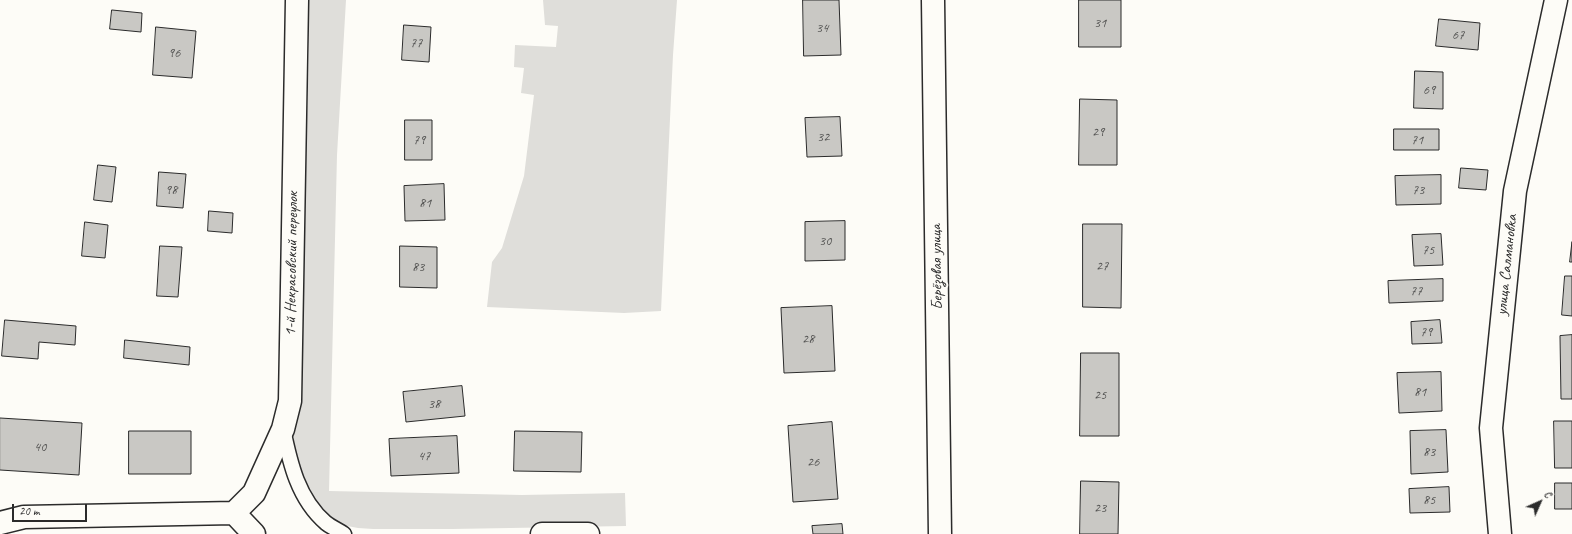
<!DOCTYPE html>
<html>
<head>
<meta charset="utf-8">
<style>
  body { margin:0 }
  #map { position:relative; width:1572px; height:534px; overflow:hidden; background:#fdfcf7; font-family:Caveat,sans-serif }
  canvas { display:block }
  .north { position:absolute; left:1520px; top:482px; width:40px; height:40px; -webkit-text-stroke:3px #fdfcf7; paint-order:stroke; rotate:45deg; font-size:11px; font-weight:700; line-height:16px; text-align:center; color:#2b2b2b }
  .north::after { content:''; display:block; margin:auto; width:14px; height:18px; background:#2b2b2b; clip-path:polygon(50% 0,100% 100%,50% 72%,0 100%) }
  .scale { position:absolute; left:12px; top:504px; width:75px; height:18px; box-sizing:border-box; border:2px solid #2b2b2b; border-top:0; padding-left:5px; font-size:12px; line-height:14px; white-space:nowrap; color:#2b2b2b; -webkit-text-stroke:3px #fdfcf7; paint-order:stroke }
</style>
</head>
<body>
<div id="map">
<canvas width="1572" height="534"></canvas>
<div class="north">С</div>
<div class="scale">20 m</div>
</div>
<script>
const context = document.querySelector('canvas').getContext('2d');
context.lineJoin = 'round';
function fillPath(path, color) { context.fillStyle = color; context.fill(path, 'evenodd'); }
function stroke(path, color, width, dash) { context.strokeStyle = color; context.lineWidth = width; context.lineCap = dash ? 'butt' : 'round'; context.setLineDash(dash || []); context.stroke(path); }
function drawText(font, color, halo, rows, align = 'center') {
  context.font = font + ' Caveat,sans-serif'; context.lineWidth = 4; context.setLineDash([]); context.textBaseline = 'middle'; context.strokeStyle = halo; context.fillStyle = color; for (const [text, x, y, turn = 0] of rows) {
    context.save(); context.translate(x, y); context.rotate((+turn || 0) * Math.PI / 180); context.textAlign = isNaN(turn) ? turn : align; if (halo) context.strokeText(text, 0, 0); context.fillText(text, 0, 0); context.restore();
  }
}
const green = new Path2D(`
  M308 0H346L337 155 329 491 522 495 625 493 626 526 452 529H373L358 528 342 525 328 518 307 490 294 449V433L299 412 302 360V282L309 53Z
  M543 0H677L673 55 661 311 624 313 487 307 492 262 502 248 524 176 534 95 521 93 524 68 514 67 515 45 556 47 558 26 545 25Z`);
const building = new Path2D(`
  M803 0H839L841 55 804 56Z
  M1079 0H1121V47H1079Z
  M112 10 142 13 141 32 110 29Z
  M1439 19 1480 23 1478 50 1436 46Z
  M404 25 431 27 429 62 402 60Z
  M156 27 196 31 192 78 153 75Z
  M1415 71 1443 72V109L1414 108Z
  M1080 99 1117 100V165H1079Z
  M840 117 842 156 807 157 805 118Z
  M405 120H432V160H405Z
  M1394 129H1439V150H1394Z
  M98 165 116 167 112 202 94 200Z
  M1461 168 1488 170 1486 190 1459 188Z
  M159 172 186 174 183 208 157 206Z
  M1441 175V204L1396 205 1395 176Z
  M444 184 445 220 405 221 404 186Z
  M209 211 233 213 232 233 208 231Z
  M845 221V260L805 261V222Z
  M85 222 108 225 105 258 82 256Z
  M1083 224H1122L1121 308 1083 307Z
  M1441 234 1443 265 1414 266 1412 235Z
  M1572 242V262H1570Z
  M160 246 182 247 178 297 157 296Z
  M400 246 437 247V288L400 287Z
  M1565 276H1572V316L1562 315Z
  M1443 279V301L1389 303 1388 281Z
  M832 306 835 371 784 373 781 308Z
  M5 320 76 326 75 345 39 342 38 359 2 356Z
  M1440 320 1442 343 1412 344 1411 322Z
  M1572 335V399H1561L1560 336Z
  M125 340 190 347 189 365 124 358Z
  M1081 353H1119V436H1080Z
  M1441 372 1442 411 1399 413 1397 373Z
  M462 386 465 416 406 422 403 392Z
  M0 418 82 423 79 475 0 470Z
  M1554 421H1572V468H1555Z
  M832 422 838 499 793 502 788 426Z
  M1446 430 1448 472 1411 474 1410 431Z
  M129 431H191V474H129Z
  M515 431 582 432 581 472 514 471Z
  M457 436 459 473 391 476 389 439Z
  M1081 481 1119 482 1118 534H1080Z
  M1555 483H1572V509H1555Z
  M1449 487 1450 512 1410 513 1409 489Z
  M842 524 843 534H813L812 526Z`);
const service = new Path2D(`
  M283 429C290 463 298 499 326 523 331 527 338 530 344 534`);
const minor = new Path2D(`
  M933 0 940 534
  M234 513 254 493 283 429 290 401 297 0
  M234 513 254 534
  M0 523 24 517 234 513
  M542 534H588`);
const tertiary = new Path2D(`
  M1500 534 1491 428 1515 191 1556 0`);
const numberNames = [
  ["31",1100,23],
  ["34",822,28],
  ["67",1458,35],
  ["77",416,43],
  ["96",174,53],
  ["69",1429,90],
  ["29",1098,132],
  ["32",823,137],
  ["79",419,140],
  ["71",1417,140],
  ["98",171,190],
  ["73",1418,190],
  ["81",425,203],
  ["30",825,241],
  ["75",1428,250],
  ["27",1102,266],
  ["83",418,267],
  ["77",1416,291],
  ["79",1426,332],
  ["28",808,339],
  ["81",1420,392],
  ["25",1100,395],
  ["38",434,404],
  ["40",40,447],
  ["83",1429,452],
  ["47",424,456],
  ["26",813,462],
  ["85",1429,500],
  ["23",1100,508]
];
const streetNames = [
  ["1-й Некрасовский переулок",292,264,-89],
  ["улица Салмановка",1507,265,-84],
  ["Берёзовая улица",937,267,-91]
];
fillPath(green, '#dfdeda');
fillPath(building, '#c9c8c4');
stroke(building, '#2b2b2b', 1);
stroke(service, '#2b2b2b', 17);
stroke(minor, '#2b2b2b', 25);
stroke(tertiary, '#2b2b2b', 25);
stroke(service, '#fdfcf7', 14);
stroke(minor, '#fdfcf7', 22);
stroke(tertiary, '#fdfcf7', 22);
drawText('14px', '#525251', null, numberNames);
drawText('16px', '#2b2b2b', '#fdfcf7', streetNames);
</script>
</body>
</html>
